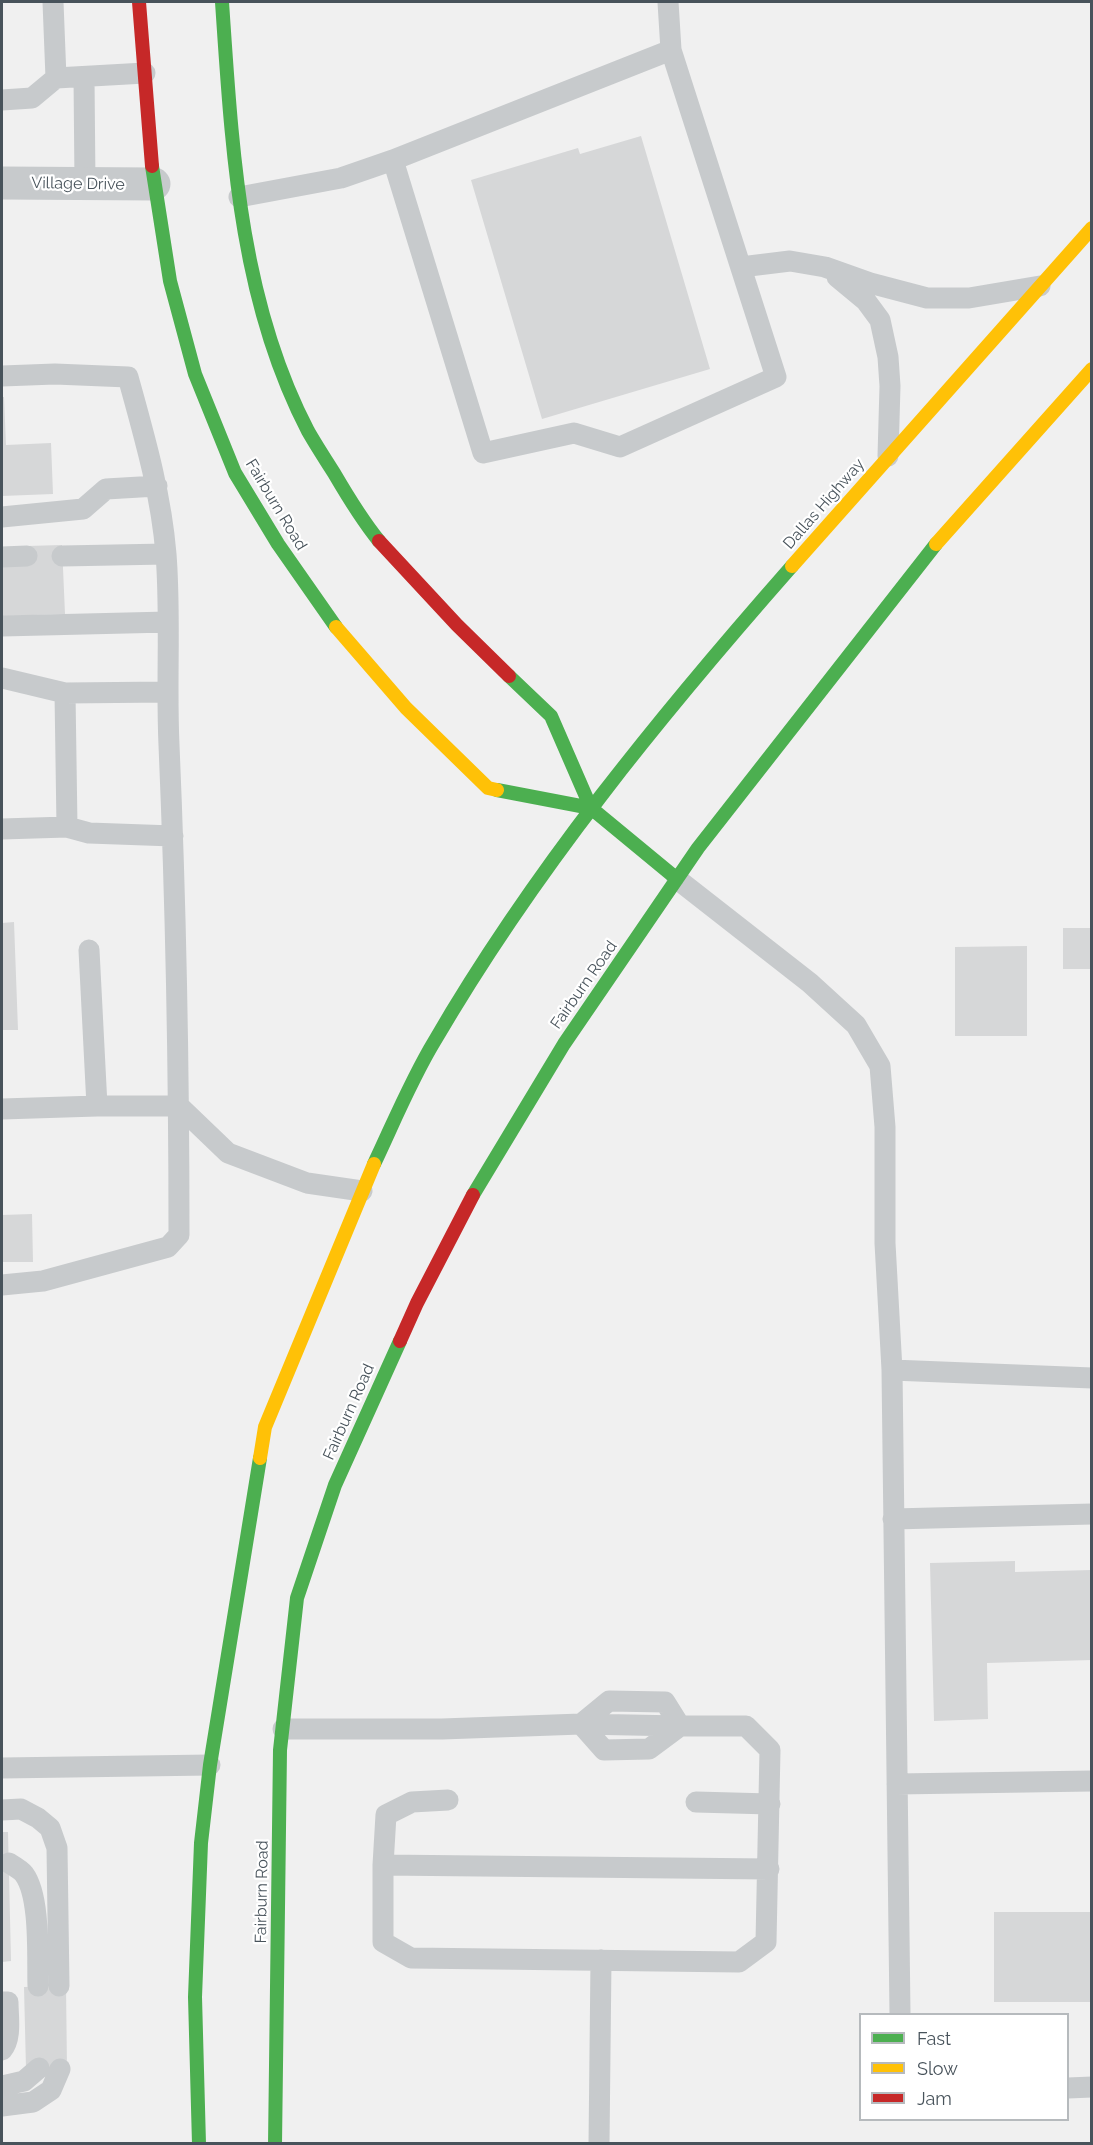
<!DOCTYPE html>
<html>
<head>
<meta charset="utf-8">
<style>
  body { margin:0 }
  #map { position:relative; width:1093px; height:2145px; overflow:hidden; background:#f0f0f0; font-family:Raleway,sans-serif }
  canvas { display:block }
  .frame { position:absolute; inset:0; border:3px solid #48535b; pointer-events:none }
  .legend { position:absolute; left:859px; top:2013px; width:210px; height:108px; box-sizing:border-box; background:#fff; border:2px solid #b6babd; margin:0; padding:8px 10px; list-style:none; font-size:18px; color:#48535b }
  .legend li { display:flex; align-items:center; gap:12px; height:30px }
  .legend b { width:30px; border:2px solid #b6babd }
</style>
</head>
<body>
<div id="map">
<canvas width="1093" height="2145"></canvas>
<div class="frame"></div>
<ul class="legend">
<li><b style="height:8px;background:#4caf50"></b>Fast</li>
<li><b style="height:8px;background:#ffc107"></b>Slow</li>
<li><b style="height:8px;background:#c62828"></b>Jam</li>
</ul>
</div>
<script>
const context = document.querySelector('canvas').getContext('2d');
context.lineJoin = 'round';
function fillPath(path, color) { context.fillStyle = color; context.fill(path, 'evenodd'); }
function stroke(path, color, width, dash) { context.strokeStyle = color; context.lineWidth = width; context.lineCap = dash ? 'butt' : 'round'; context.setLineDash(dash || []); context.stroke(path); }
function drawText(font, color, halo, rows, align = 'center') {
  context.font = font + ' Raleway,sans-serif'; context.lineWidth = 4.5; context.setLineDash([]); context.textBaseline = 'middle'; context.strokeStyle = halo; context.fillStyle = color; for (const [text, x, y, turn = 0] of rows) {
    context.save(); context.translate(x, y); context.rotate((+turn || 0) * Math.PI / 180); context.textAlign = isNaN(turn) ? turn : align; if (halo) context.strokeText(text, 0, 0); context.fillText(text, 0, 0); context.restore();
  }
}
const building = new Path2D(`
  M641 136 710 369 542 419 471 180 578 148 580 154Z
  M2 397H4L6 445 51 443 53 494 2 496Z
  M62 545 65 614 2 616V565L27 546Z
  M14 922 18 1030H2V923Z
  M1063 928H1092V969H1063Z
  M1027 946V1036H955V947Z
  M32 1214 33 1262H2V1215Z
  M1015 1561V1572L1092 1570V1660L987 1663 988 1719 934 1721 930 1563Z
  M2 1832H8L11 1961 2 1962Z
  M994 1912H1092V2002H994Z
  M59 1986H66L67 2069H26L24 1987Z`);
const lane = new Path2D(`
  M53 2 56 78
  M668 2 671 50
  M671 50 776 377 620 447 574 433 483 453 393 160Z
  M84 77 85 184
  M2 100 32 98 56 78 145 73
  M239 197 341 178 393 160
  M741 267 790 261 825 267 870 283 927 298H969L1040 286
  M837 277 866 301 880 320 888 357 890 386 888 456
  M2 376 55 374 128 377C144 435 161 493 166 554 171 617 166 681 169 745 176 908 179 1072 179 1235L168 1247 43 1281 2 1285
  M2 517 83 509 106 489 157 486
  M62 556 166 554
  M2 557 27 556
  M2 626 168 622
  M2 678 65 693
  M167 692 65 693 67 827 89 833 173 836
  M2 829 67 827
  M677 879 810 983 856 1025 880 1066 885 1127V1243L892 1370
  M89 950 97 1106
  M2 1109 97 1106H179L228 1153 307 1183 362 1191
  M893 1519 1092 1514
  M581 1724 604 1750 649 1749 680 1726
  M581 1724 680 1726
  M283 1729H442L581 1724 609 1701 665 1702 680 1726H746L770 1750 766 1942 739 1962 411 1958 383 1942V1865L386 1815 412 1802 448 1800
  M2 1768 210 1765
  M897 1784 1092 1781
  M696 1802 770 1804
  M2 1810 21 1809 38 1818 50 1828 57 1848 59 1986
  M9 1863C14 1866 21 1870 24 1874 41 1897 37 1958 38 1986
  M383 1865 769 1869
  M2 2002H8C8 2017 12 2038 2 2050
  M900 2014 892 1370 1092 1378
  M2 2086 24 2081 39 2068
  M1068 2088 1092 2087
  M2 2106 33 2102 51 2090 60 2069
  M599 2144 601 1960`);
const street = new Path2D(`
  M2 183 154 184`);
const fast = new Path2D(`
  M222 2C232 147 239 299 308 431 316 445 325 459 334 473 348 497 362 520 379 541
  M152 166 170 281 195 374 235 473 278 544 336 627
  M509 676 551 716 591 808 677 879
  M497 790 591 808
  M374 1164C393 1124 411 1080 434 1042 534 870 661 715 792 566
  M473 1195 564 1044 698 848 936 544
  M199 2144 195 1997 201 1843 210 1765 260 1458
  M275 2144 280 1750 297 1598 335 1485 400 1341`);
const slow = new Path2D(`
  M936 544 1092 369
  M792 566 1092 228
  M336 627 406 708 488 788 497 790
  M260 1458 265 1427 374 1164`);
const jam = new Path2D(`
  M139 2 152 166
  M379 541 457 625 509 676
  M400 1341 417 1303 473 1195`);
const streetNames = [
  ["Village Drive",78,184,1],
  ["Dallas Highway",824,504,-49],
  ["Fairburn Road",276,505,59],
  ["Fairburn Road",584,985,-55],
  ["Fairburn Road",349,1412,-66],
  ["Fairburn Road",262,1892,-89]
];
fillPath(building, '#d6d7d8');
stroke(lane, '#c7cacc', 21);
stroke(street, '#c7cacc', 33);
stroke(fast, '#4caf50', 14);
stroke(slow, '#ffc107', 14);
stroke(jam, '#c62828', 14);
drawText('16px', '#48535b', '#fff', streetNames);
</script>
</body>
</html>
